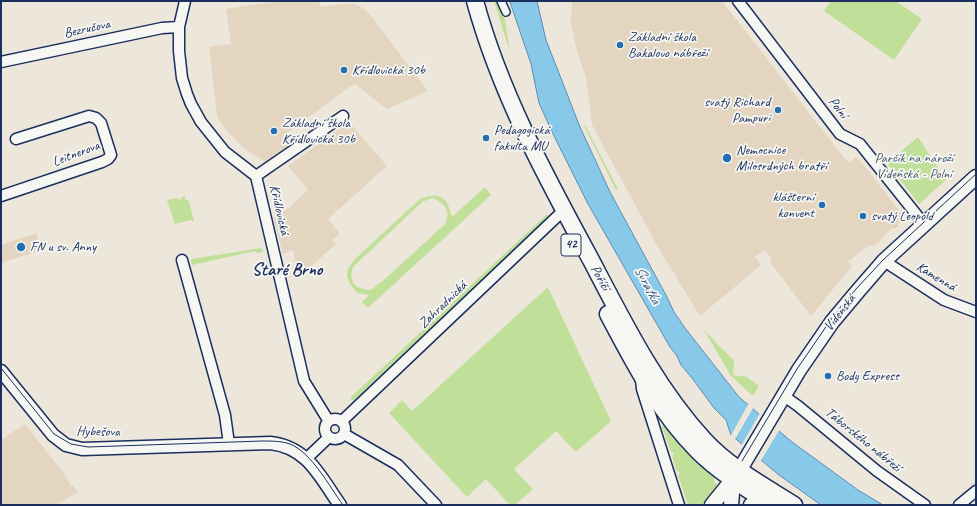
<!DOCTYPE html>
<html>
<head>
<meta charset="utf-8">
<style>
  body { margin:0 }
  #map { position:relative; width:977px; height:506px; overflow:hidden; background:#ede7db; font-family:Caveat,sans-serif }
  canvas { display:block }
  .frame { position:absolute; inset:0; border:2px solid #1b2f5e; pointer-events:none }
</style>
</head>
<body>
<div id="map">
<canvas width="977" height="506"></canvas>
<div class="frame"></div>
</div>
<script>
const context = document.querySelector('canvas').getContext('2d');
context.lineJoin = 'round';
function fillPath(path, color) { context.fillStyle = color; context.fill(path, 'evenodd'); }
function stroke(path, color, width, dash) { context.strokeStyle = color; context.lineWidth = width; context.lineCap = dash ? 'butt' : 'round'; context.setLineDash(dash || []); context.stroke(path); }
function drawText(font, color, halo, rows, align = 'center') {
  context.font = font + ' Caveat,sans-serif'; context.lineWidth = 3.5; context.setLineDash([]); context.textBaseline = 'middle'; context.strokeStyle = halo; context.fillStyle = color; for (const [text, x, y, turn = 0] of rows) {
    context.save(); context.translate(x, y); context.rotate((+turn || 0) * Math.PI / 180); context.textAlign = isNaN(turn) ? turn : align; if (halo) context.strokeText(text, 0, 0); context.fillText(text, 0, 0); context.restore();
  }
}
const built = new Path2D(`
  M279 1H319L320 7 343 4H355L363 8 369 13 428 91 387 109 355 84 345 90 286 134 292 142 265 162 240 145 223 126 217 116 209 47 231 44 226 9Z
  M572 1H722L845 159 849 163 856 157 858 158 905 218 898 224 899 226 894 229 892 228 886 233 884 237 875 245 868 246 848 262 852 266 811 316 770 262 772 259 765 250 755 257 761 265 700 316 659 249 592 125 586 77 577 52 571 22Z
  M349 122 387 166 328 219 339 232V235L332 240 336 244 299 277 293 250 283 254 274 221 275 215 289 208 308 190 288 166Z
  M36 233 41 250 1 263V245Z
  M25 424 65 475 71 486 73 485 78 492 56 505H1V440Z`);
const green = new Path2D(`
  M494 1H498L504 13 510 52Z
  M831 1H896L922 19 894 60 824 11Z
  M585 125 618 189 616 190 584 126Z
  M918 137 946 180 919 204 887 163Z
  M485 187 491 195 368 308 362 302 369 295 357 293C346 279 342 273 356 258L420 199C440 191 447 197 452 217ZM432 198C444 202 452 212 445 224L385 279 371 290C356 289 348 283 353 267L422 202Z
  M185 196V199L189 201 194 222 191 220 175 224 167 200 178 198 180 201 182 197Z
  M547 214 548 217 353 401 350 398Z
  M261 248 263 252 257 253 255 251 192 265 191 259Z
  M548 287 611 421 576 452 556 431 514 469 533 489 515 505H510L486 479 467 497 389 413 402 400 412 411Z
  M704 330 734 361 733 375 747 377 759 386 753 396 731 376Z
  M663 424 716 475C714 479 713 481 717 485L710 496 709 495 704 502 705 503 704 505H688L678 475 680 474 679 471 677 472 672 455 674 454 673 452H671L662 427Z`);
const water = new Path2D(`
  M510 1H537L546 40 580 127 610 192 667 297 674 312 685 328 739 397 792 442 858 490 883 505H821L779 475 731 435 726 420 714 408 692 378 681 365 677 356 670 347 588 204 553 134 539 103 531 64Z`);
const pier = new Path2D(`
  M749 403 753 408 734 441 730 437Z
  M760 413 780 429 760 462 741 446Z`);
const pedestrian = new Path2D(`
  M501 1 506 12`);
const minor = new Path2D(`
  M185 1 179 27V51L182 78 187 94 191 104 201 122 225 152 256 176 304 381 328 420
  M738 1 840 134 860 144 924 224
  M1 62 162 28 179 27
  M256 176 343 116
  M1 196 102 162 108 159 111 155 101 123 96 118 89 116 16 139
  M182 260 225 415 229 444
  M884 261 944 300 976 312
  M641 379 642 389 679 505
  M784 396 798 406 877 471 925 505
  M325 429a10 10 0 1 1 20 0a10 10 0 1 1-20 0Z
  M342 421 564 210
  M344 434 398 465 436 505
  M306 459 329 437
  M959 505 976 491`);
const tertiary = new Path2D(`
  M1 371 53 435 66 445 82 449 270 443C308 447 320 477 340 505`);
const secondary = new Path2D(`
  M712 505 729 484 733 481 799 370 832 322 858 291 884 261 976 177
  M731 505 733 481
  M751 505 761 503 771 504`);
const primary = new Path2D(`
  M475 1C500 93 546 177 591 260 624 323 656 388 705 441 729 467 764 486 794 505
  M608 314C634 363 659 412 698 451 719 472 747 489 772 505`);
const tram = new Path2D(`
  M1 368 54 434 71 444 88 447 262 441C272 441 281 441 290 444 312 453 329 486 343 505
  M742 461 797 369 830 321 856 289 883 260 976 174`);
const markers = [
  [620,45,4,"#1f6fb2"],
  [344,70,4,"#1f6fb2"],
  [778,110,4,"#1f6fb2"],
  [274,131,4,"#1f6fb2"],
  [486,138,4,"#1f6fb2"],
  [727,158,5,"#1f6fb2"],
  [822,205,4,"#1f6fb2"],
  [863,216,4,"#1f6fb2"],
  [21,247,5,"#1f6fb2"],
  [828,376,4,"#1f6fb2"]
];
const shields = [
  [571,245,20]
];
const shieldNames = [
  ["42",571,245]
];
const streetNames = [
  ["Bezručova",87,29,-12],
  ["Polní",838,108,53],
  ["Leitnerova",76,154,-21],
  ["Křídlovická",279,210,77],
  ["Kamenná",936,277,31],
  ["Poříčí",600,278,61],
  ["Zahradnická",443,305,-44],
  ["Vídeňská",840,313,-52],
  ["Hybešova",98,432,1],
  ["Táborského nábřeží",863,440,39]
];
const poiNames = [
  ["Základní škola",628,37],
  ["Bakalovo nábřeží",628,53],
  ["Křídlovická 30b",352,70],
  ["svatý Richard",770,102,"right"],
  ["Pampuri",770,118,"right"],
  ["Základní škola",282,123],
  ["Křídlovická 30b",282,139],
  ["Pedagogická",494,130],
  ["fakulta MU",494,146],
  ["Nemocnice",736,150],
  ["Milosrdných bratří",736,166],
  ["klášterní",814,197,"right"],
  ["konvent",814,213,"right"],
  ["svatý Leopold",871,216],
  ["FN u sv. Anny",30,247],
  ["Body Express",836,376]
];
const parkNames = [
  ["Parčík na nároží",914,158],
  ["Vídeňská - Polní",914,174]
];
const waterNames = [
  ["Svratka",647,285,62]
];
const districtNames = [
  ["Staré Brno",287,270]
];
fillPath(built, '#e3d5bf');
fillPath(green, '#c0e099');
fillPath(water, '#88c8e9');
stroke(water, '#5c8bb1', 1);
fillPath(pier, '#ede7db');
stroke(pedestrian, '#1b2f5e', 10);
stroke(minor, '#1b2f5e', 13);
stroke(tertiary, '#1b2f5e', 15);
stroke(secondary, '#1b2f5e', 17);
stroke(primary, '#1b2f5e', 19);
stroke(pedestrian, '#f6f6f2', 7);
stroke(minor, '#f6f6f2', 10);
stroke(tertiary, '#f6f6f2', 12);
stroke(secondary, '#f6f6f2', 14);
stroke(primary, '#f6f6f2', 16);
stroke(tram, '#1b2f5e', 1);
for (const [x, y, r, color] of markers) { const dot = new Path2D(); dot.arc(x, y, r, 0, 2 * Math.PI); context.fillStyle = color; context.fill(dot); stroke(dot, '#f6f6f2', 1.5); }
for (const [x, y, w] of shields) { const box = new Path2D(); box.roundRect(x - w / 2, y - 11, w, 22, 3); context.fillStyle = '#f6f6f2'; context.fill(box); stroke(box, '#1b2f5e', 1); }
drawText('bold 13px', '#1b2f5e', null, shieldNames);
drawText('14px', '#1b2f5e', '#f6f6f2', streetNames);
drawText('14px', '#1b2f5e', '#f6f6f2', poiNames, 'left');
drawText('14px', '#445b6d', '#f6f6f2', parkNames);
drawText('italic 15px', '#365581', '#f6f6f2', waterNames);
drawText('bold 18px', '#1b2f5e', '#f6f6f2', districtNames);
</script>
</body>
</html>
